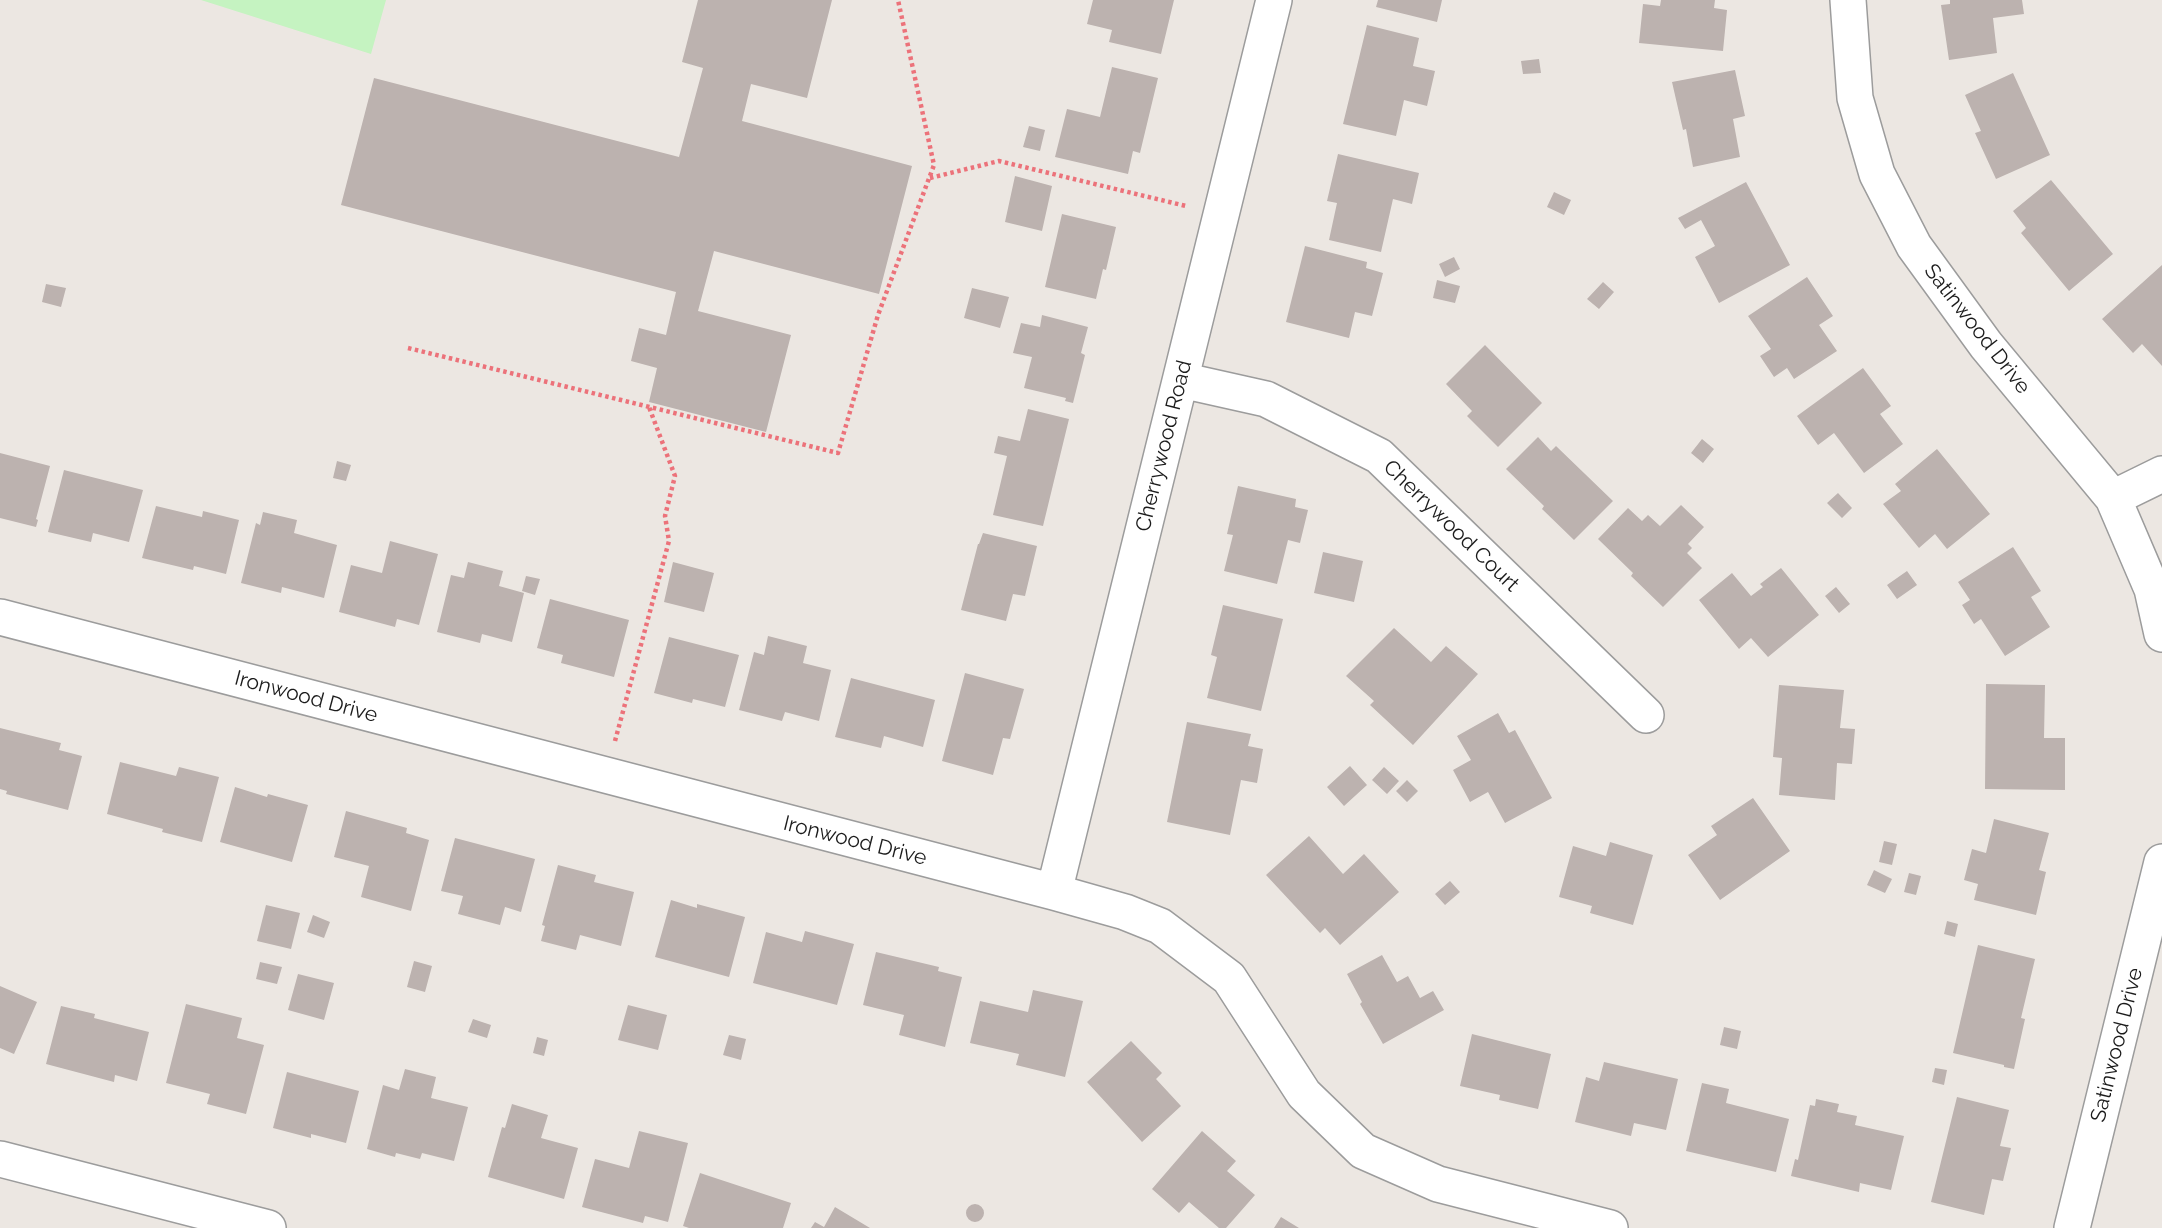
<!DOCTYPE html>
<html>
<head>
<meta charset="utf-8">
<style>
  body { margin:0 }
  canvas { display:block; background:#ece7e2 }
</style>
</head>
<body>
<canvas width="2162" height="1228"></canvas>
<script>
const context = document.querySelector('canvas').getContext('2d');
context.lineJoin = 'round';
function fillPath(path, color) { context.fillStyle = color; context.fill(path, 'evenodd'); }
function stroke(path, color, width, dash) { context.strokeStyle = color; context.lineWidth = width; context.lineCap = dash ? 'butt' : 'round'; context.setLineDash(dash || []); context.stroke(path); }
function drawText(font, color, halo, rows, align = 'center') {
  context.font = font + ' Raleway,sans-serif'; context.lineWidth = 5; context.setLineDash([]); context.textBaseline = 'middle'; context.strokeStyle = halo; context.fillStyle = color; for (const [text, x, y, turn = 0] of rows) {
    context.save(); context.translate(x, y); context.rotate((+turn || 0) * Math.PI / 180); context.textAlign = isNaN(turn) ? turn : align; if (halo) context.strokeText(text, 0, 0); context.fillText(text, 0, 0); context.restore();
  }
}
const park = new Path2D(`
  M201 0H386L371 54Z`);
const building = new Path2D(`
  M698 0H832L807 98 751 84 742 121 912 166 879 294 714 251 698 311 791 335 766 432 649 402 657 368 631 361 639 328 666 335 676 292 341 205 374 78 679 157 703 68 682 62Z
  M1093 0H1174L1161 54 1109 42 1112 30 1087 24Z
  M1378 0H1442L1437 22 1376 7Z
  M1661 0H1715L1714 8 1727 10 1723 51 1639 43 1643 4 1660 6Z
  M1950 0H2022L2024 14 1993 18 1997 53 1949 60 1941 5 1950 4Z
  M1367 25 1419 38 1413 66 1435 71 1427 106 1404 100 1396 136 1343 124Z
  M1539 59 1541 73 1523 74 1521 61Z
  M1112 67 1158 78 1140 153 1133 151 1128 174 1055 157 1067 109 1100 117Z
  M1735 70 1745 116 1733 119 1740 157 1693 167 1686 129 1683 130 1672 82Z
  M2013 73 2050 155 1996 179 1975 133 1981 131 1965 95Z
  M1029 126 1045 130 1040 151 1023 147Z
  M1338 154 1419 173 1412 204 1393 199 1381 252 1329 240 1337 203 1327 201Z
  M1015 176 1052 186 1042 231 1005 222Z
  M2051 180 2113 254 2069 291 2021 233 2026 228 2013 211Z
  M1746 182 1790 265 1719 303 1695 257 1715 246 1701 220 1685 229 1678 218Z
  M1554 192 1571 200 1564 215 1547 207Z
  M1062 214 1116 227 1106 270 1103 269 1096 299 1045 287Z
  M1305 246 1367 262 1366 268 1383 273 1372 316 1355 312 1349 338 1286 322Z
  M1454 257 1460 269 1445 277 1439 264Z
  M2162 265V366L2142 344 2133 353 2102 319Z
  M1807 277 1833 316 1819 325 1837 351 1794 379 1787 368 1774 377 1760 356 1771 349 1748 316Z
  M1437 280 1460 286 1455 303 1433 298Z
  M1603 282 1614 292 1599 309 1587 299Z
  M46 284 66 288 61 307 42 302Z
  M972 288 1009 297 1000 328 964 318Z
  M1042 315 1088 327 1081 353 1085 355 1073 403 1065 401 1066 398 1024 388 1032 357 1013 353 1021 323 1040 327Z
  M1485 345 1542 403 1498 447 1467 416 1472 411 1446 384Z
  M1863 368 1891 406 1880 414 1903 444 1864 473 1834 433 1818 445 1797 416Z
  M1028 409 1069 419 1043 526 993 515 1007 456 994 453 998 436 1020 441Z
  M1538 437 1551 451 1556 446 1613 501 1574 540 1542 509 1544 506 1506 469Z
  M1702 439 1714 449 1703 463 1691 453Z
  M1937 449 1990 514 1947 549 1935 534 1919 548 1883 504 1901 491 1895 484Z
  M0 453 50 466 36 519 38 520 36 527 0 518Z
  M337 461 351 465 346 481 333 478Z
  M64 470 143 490 129 542 93 533 91 542 48 532Z
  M1238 486 1296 499 1295 507 1308 510 1300 543 1288 540 1277 584 1224 571 1233 535 1227 534Z
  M1838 493 1852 508 1842 518 1827 503Z
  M1681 505 1704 527 1688 544 1692 548 1687 553 1702 568 1663 607 1631 576 1633 573 1598 539 1628 508 1642 521 1648 515 1660 526Z
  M156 506 202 517 203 511 239 520 226 574 194 566 193 570 142 558Z
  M263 512 297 520 294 533 337 545 324 598 282 587 281 593 241 583 256 523 260 525Z
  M983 533 1037 546 1025 596 1013 594 1006 621 961 610 978 544H979Z
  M390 541 438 554 419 625 397 619 395 627 339 612 351 565 382 573Z
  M2013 547 2041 591 2031 597 2050 627 2005 656 1981 619 1974 624 1962 605 1970 600 1958 582Z
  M1323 552 1363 561 1354 602 1314 593Z
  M468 562 503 571 499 586 524 593 512 642 482 634 480 643 437 632 451 575 464 578Z
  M673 562 714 573 704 612 664 602Z
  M1781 568 1819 615 1768 657 1751 638 1739 649 1699 600 1732 573 1751 596 1763 587 1760 584Z
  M1907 571 1917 585 1897 599 1887 585Z
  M526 576 540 579 535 595 522 591Z
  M1836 587 1850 604 1839 613 1825 596Z
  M550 599 629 620 614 677 561 663 563 655 537 648Z
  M1223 605 1283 619 1261 711 1207 698 1217 657 1211 655Z
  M1394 628 1431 662 1446 646 1478 674 1413 745 1370 705 1374 701 1346 676Z
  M768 636 807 646 803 663 831 670 819 721 785 712 782 721 739 710 754 652 764 655Z
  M669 637 739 655 725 707 693 699 692 703 654 693Z
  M965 673 1024 689 1010 739 1003 738 993 775 942 761Z
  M851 678 935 700 923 747 884 736 881 748 835 737Z
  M1986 684 2045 685 2044 738H2065V790L1985 789Z
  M1779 685 1844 690 1840 728 1855 729 1852 764 1837 763 1835 800 1779 795 1782 758 1773 757Z
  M1498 713 1509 733 1515 730 1552 798 1505 823 1488 792 1470 802 1453 770 1471 760 1457 736Z
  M1187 722 1251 734 1248 746 1263 749 1257 783 1241 780 1230 835 1167 822Z
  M0 728 61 743 59 750 82 756 68 810 6 794 7 791 0 789Z
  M120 762 176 776 179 767 219 777 202 842 162 832 163 829 107 814Z
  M1350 766 1367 785 1344 806 1327 787Z
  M1384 767 1399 781 1387 794 1372 780Z
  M1407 780 1418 791 1407 802 1396 791Z
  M235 787 267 797 268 794 308 805 292 862 220 842Z
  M1753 798 1790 851 1720 900 1688 855 1717 835 1711 826Z
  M346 811 407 828 406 833 429 840 411 911 361 897 369 866 334 857Z
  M1994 819 2049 833 2039 870 2046 872 2036 915 1974 900 1978 884 1964 880 1972 849 1986 853Z
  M1309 836 1343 874 1364 854 1399 892 1340 945 1325 928 1320 933 1266 875Z
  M455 838 535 859 521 912 505 907 500 925 458 914 463 896 441 891Z
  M1884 841 1897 844 1892 865 1879 862Z
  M1610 842 1653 855 1633 925 1590 913 1592 906 1559 897 1573 846 1606 856Z
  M558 865 596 875 594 882 634 892 621 946 580 935 576 950 541 941 545 926 542 925Z
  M1874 870 1892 879 1885 893 1867 885Z
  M1909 873 1921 876 1916 895 1904 892Z
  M1450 881 1460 892 1445 905 1435 894Z
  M671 900 697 908V904L745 917 729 977 655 957Z
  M266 905 300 913 291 949 257 941Z
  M313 915 330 922 324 938 307 932Z
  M1947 921 1958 924 1955 937 1944 934Z
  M805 931 854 944 837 1005 753 983 766 932 802 942Z
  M1978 945 2035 959 2021 1018 2025 1019 2014 1069 2004 1067V1065L1953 1053Z
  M876 952 939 967 938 971 962 977 945 1047 899 1035 904 1015 863 1005Z
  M1382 955 1397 982 1408 976 1420 998 1433 991 1444 1010 1383 1044 1360 1004 1362 1002 1347 974Z
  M414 961 432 966 425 992 407 987Z
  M260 962 282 967 277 984 256 979Z
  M298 974 334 983 324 1020 288 1010Z
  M0 986 37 1002 14 1054 0 1048Z
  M1033 990 1083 1001 1065 1077 1016 1065 1019 1054 970 1043 980 1001 1028 1012Z
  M186 1004 242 1018 237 1038 264 1045 246 1114 207 1104 210 1094 166 1083Z
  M628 1005 667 1015 658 1050 618 1040Z
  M61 1006 95 1014 94 1018 149 1032 137 1081 115 1075 114 1082 46 1064Z
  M473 1019 491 1025 487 1038 468 1032Z
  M1724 1027 1741 1031 1737 1049 1720 1045Z
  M1472 1034 1551 1054 1538 1109 1499 1100 1500 1095 1460 1086Z
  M729 1035 746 1039 741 1060 723 1055Z
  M537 1037 548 1040 544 1056 533 1053Z
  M1131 1041 1162 1073 1156 1079 1181 1106 1142 1142 1087 1082Z
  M1604 1062 1678 1079 1666 1130 1634 1123 1631 1136 1575 1122 1586 1077 1599 1081Z
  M1935 1068 1947 1070 1944 1085 1932 1082Z
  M405 1069 436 1077 431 1098 468 1107 454 1161 422 1153 420 1159 396 1153 395 1157 367 1149 383 1085 399 1090Z
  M287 1072 359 1091 346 1143 311 1134V1138L273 1128Z
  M1702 1083 1729 1089 1726 1103 1789 1119 1776 1172 1686 1151Z
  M1957 1097 2009 1110 2000 1146 2011 1148 2003 1181 1992 1179 1984 1215 1931 1202Z
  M1816 1099 1839 1104 1837 1112 1857 1116 1855 1125 1904 1136 1891 1190 1860 1183 1859 1192 1791 1176 1795 1159 1798 1160 1810 1105 1815 1106Z
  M512 1104 548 1115 541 1138 578 1148 564 1199 488 1177 502 1127 505 1128Z
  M639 1131 688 1143 668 1222 645 1216 643 1223 582 1207 595 1159 629 1168Z
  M1202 1131 1236 1161 1227 1171 1255 1195 1226 1228H1219L1189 1202 1179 1213 1152 1189Z
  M700 1173 791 1203 783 1228H689L683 1226Z
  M966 1213a9 9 0 1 1 18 0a9 9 0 1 1-18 0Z
  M835 1207 870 1228H811L815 1222 824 1227Z
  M1281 1217 1299 1228H1274Z`);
const path = new Path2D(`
  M930 178 999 161 1186 206
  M408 348 838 453 878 315 934 165 898 0
  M615 741 669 541 665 516 675 476 649 407`);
const minor = new Path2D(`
  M1848 0 1855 98 1877 174 1914 246 1986 345 2113 498 2152 589 2162 634
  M1181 380 1266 399 1379 456 1646 715
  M2113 498 2162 474
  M0 617 1054 892 1125 912 1160 926 1229 978 1304 1094 1363 1151 1438 1184 1610 1228
  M1054 892 1274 0
  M0 1159 268 1228
  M2072 1228 2162 862`);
const streetNames = [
  ["Satinwood Drive",1977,329,52],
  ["Cherrywood Road",1164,446,-76],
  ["Cherrywood Court",1451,526,44],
  ["Ironwood Drive",306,697,15],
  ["Ironwood Drive",855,841,14],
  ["Satinwood Drive",2117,1045,-76]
];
fillPath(park, '#c5f3c1');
fillPath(building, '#bcb2af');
stroke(minor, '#9c9c9c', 38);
stroke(path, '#ec727a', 4.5, [3.5, 3.5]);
stroke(minor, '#fff', 35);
drawText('21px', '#1b1b1b', '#fff', streetNames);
</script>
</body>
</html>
